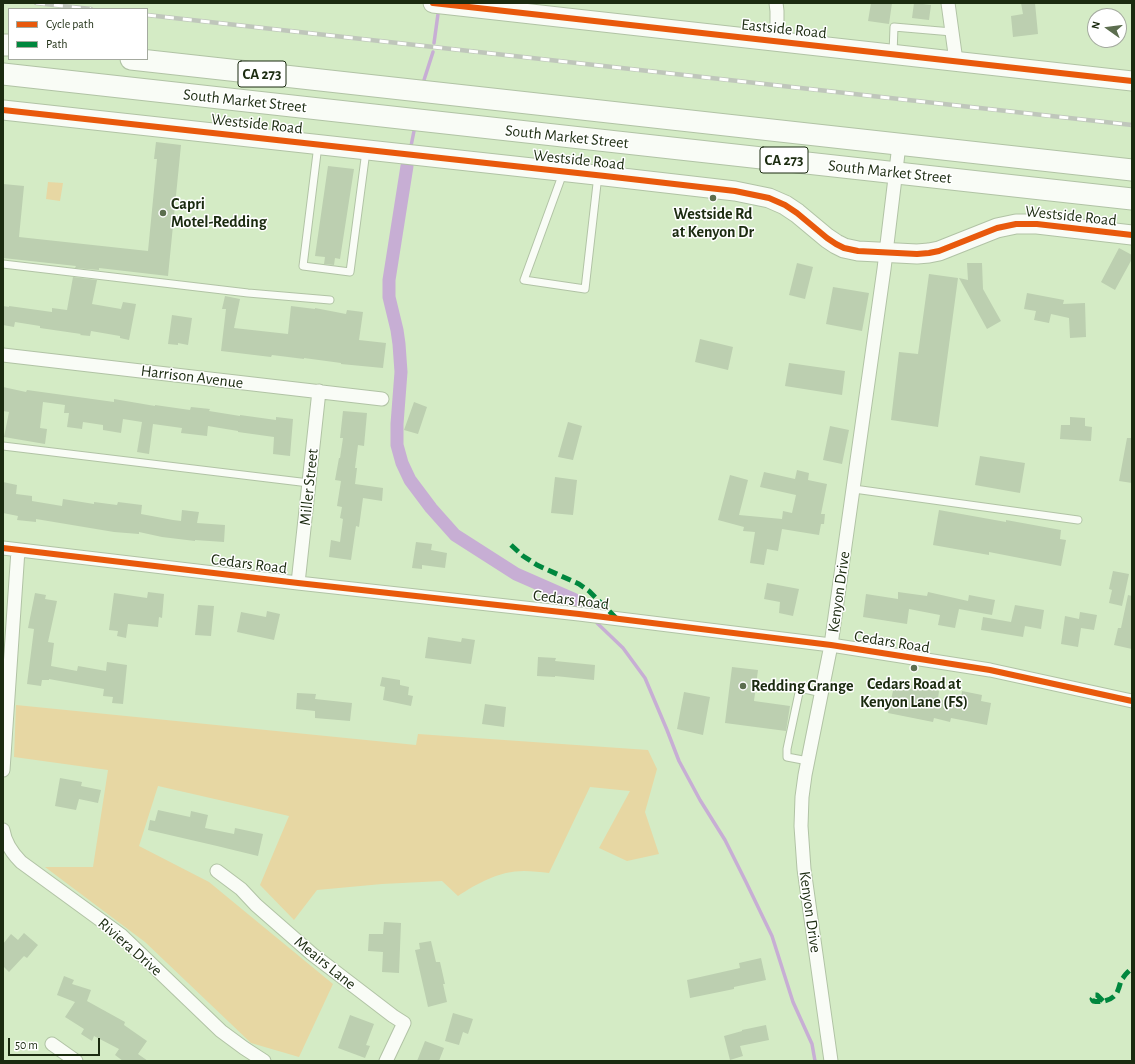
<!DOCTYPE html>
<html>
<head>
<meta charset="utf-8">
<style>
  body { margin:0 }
  #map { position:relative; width:1135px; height:1064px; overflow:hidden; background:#d4ebc5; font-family:"Alegreya Sans",sans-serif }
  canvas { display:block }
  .frame { position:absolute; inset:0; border:4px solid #1b2b10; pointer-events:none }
  .legend { position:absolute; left:8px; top:8px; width:140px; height:52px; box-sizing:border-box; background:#fff; border:1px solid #a4aa9f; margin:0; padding:5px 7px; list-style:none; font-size:12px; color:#1b2b10 }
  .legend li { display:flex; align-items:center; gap:8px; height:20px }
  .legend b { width:20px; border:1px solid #a4aa9f }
  .north { position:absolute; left:1087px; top:8px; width:40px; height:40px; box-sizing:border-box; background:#fff; border:1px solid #a4aa9f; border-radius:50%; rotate:284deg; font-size:11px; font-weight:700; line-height:16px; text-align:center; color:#1b2b10 }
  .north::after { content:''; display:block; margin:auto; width:14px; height:18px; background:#5c6e4f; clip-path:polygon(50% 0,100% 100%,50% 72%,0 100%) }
  .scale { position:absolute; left:8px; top:1038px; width:92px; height:18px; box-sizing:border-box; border:2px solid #1b2b10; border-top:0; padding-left:5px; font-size:12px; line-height:14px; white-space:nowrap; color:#1b2b10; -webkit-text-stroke:3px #fff; paint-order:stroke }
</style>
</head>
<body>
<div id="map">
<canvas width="1135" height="1064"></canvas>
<div class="frame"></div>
<ul class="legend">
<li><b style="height:5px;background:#e8590c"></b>Cycle path</li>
<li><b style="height:5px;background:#00873e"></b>Path</li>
</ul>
<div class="north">N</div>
<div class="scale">50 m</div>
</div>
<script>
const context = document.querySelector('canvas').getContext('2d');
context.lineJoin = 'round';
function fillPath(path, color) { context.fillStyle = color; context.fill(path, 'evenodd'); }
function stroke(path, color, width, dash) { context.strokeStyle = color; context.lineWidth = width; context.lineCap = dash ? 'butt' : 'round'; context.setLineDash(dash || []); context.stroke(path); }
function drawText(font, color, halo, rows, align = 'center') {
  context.font = font + ' "Alegreya Sans",sans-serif'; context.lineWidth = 3; context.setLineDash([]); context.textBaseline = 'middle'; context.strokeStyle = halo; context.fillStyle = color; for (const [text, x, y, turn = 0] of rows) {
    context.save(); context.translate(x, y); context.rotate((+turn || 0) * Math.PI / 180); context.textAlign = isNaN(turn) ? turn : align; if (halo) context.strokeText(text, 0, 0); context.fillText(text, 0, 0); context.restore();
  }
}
const green = new Path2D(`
  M48 182 63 183 60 201 46 199Z
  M16 705 416 745 418 734 648 750 657 769 645 812 659 854 627 861 599 848 630 791 590 787 549 873C541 872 532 871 524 871 499 871 478 883 458 896L442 881 382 884 317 890 294 920 260 885 289 816 158 786 139 846 209 882 333 984 299 1057 251 1043 145 942 45 867H93L108 770 14 757Z`);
const stream = new Path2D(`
  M434 43 438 14
  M424 80 433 52
  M411 146 414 131
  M597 623 623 648 645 678 667 730 679 761 700 800 725 840 746 882 772 936 793 1002 812 1044 815 1061`);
const canal = new Path2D(`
  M407 166 389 280V297L397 330 399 344 401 372 397 424V445L402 463 410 480 431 508 455 535 516 574 573 599 587 607`);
const building = new Path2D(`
  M871 3H892L889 24 868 21Z
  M914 3 931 5 929 20 912 18Z
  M1021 3H1035L1038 34 1013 37 1011 16 1023 14Z
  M156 142 181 145 168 276 99 268V270L75 268 76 266 3 258V184L24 186 19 237 148 251 157 159H154Z
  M328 166 354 169 340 259 335 258 334 265 324 264 325 257 315 256Z
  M1119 248 1132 255V259L1115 290 1101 282Z
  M797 263 813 267 805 299 789 295Z
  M967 263H982L983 289 1001 321 987 329 959 278 968 280Z
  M929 274 958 278 938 427 891 420 899 352 918 354Z
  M73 277 97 280 92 304 121 309 123 302 136 304 129 340 120 338V336L91 331 90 336 80 335 81 334 40 328V326L15 322 14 327 3 325V306L9 307V306L52 312V308L67 310Z
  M833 287 869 293 862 331 826 324Z
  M1027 293 1064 300 1063 304 1085 303 1086 337 1070 338 1069 318 1051 314 1049 323 1034 320 1036 311 1024 309Z
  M225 296 240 299 234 328 288 334 291 306 315 309V308L346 314 347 310 363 312 359 340 386 343 383 368 341 364V363L304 358V359L272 355 271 357 221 351 226 309H222Z
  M172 315 192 318 188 345 178 343V345L168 344Z
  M700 339 733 347 728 370 695 362Z
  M789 363 845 371 842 395 785 386Z
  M3 387 26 392 27 390 114 402V399L155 406V405L190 410 191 407 210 409 209 411 240 416V415L276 420V417L293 419 290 456 273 454 274 437 238 432V431L208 426 207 436 181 433 182 428 153 424 149 454 137 452 142 422 123 419 121 433 103 430V425L83 422 82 429 67 427 69 413H64L65 405 43 402 40 428 47 429 45 444 4 437 9 412 3 411Z
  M414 402 427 407 418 434 404 430Z
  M343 411 367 413 364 446 358 445 355 468H357L355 484 383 488 382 501 363 498 359 527 356 526 351 560 329 557 331 540 340 542 343 519 340 518 342 507 337 506 341 481 335 480 339 458H340L343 438H340Z
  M1070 417 1085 418V426L1092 427 1091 441 1060 439 1061 425H1070Z
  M568 422 582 426 573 460 558 457Z
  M830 426 849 430 842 464 823 460Z
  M1127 438H1132V483L1119 481Z
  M980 456 1025 463 1020 493 975 485Z
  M797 470 809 473 808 480 827 484 821 514H825L824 524H821L819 535 782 529 778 551 767 549 764 565 750 563 755 532 743 531 744 527 718 520 730 475 748 480 739 515 782 519 783 511 792 513 796 495 760 487 764 472 795 479Z
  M555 477 577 480 573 515 551 513Z
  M3 482 17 485 16 494 32 496V501L62 506 63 499 94 504V502L117 505 118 502 142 505 141 514 173 520 181 521 182 510 199 512 197 523 225 525 224 542 195 540V541L162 537 139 532V534L114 532 36 519V522L17 520 18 516 3 513Z
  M939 510 1006 522V520L1061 530 1060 539 1066 540 1061 566 989 552V555L933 545Z
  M416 542 432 544 431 550 447 553 445 568 422 565V569L412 568Z
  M1113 571 1129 574 1122 606 1109 603 1112 590 1109 589Z
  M767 583 799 589 793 616 779 613 780 602 764 599Z
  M148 592 164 594 162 618 159 617 158 627 128 624 126 638 117 636 118 631 109 630 114 593 147 598Z
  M898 592 927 596 928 592 968 601 969 595 995 600 992 615 959 609 955 628 938 625 940 615 909 609 907 624 863 617 866 594 898 599Z
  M35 593 46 595 45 599 57 601 48 642 54 643 51 666 77 671 78 666 106 671 107 662 127 665 123 704 112 703 113 697 103 696 104 689 49 679V680H42L41 686 27 684 34 629 28 628Z
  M1128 595 1132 596V649L1114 645 1118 628H1121Z
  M198 605 214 606 211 636 195 635Z
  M1015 605 1044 610 1041 629 1025 626 1023 637 981 630 983 617 1011 622Z
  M267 611 280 614 274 640 237 632 241 612 266 617Z
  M1080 612 1097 615 1094 630 1081 628 1078 647 1061 644 1065 616 1079 619Z
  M428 637 461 642 462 638 475 640 471 664 425 658Z
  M538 657 556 658 555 661 595 665 594 680 555 676V677L537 676Z
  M732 667 758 670 754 701 790 706 786 731 725 723Z
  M382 677 400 680V685L409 687 408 695 413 696 411 706 383 700 385 687 380 686Z
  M895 682 939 691 938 699 960 704 962 691 982 695 981 701 991 703 987 725 951 718 950 722 934 718 933 722 888 713Z
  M684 692 710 697 703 735 677 729Z
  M297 693 316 694 315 699 352 703 350 721 315 718V711L296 709Z
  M485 704 506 707 504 727 482 724Z
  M60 778 82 782 81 786 101 790 98 803 79 799 76 810 55 806Z
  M158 810 190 817 191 811 208 815 205 828 234 834 235 828 263 834 258 856 217 846 148 830 150 820 155 821Z
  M384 922 401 923 399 973 382 972 383 952 368 951 369 934H383Z
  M24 933 38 945 27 958 24 956 9 972 3 966V944L11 934 18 940Z
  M431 941 436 962H440L445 984H443L447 1002 428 1007 415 950 420 949 419 943Z
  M761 958 766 980 734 987V989L690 998 687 980 740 968 739 963Z
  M64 976 74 980 72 984 91 990 87 1001 125 1022 124 1025 147 1041 138 1054 148 1061H123L115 1055 119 1049 94 1036 92 1041 81 1034 84 1029 65 1017 75 1002 57 995Z
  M453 1013 473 1019 468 1034 463 1032 459 1045 445 1041Z
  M350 1015 374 1024 366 1045 370 1046 365 1058 338 1048Z
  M766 1025 769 1040 740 1046 743 1056 730 1060 724 1036 742 1031V1030Z
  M425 1041 444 1048 439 1061H417Z`);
const lane = new Path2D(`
  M893 54 894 27 952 32
  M318 145 303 266 350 272 366 151
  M563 173 524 280 585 289 598 175
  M3 264 248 293 330 300
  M3 446 309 483
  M854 489 1078 520
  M808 761 787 757V749L800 688 822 693`);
const street = new Path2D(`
  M776 3 777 11V41
  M948 3 956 61
  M3 355 382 399
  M3 548 298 583 579 614 831 645 990 670 1132 701
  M298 583 319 391
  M3 770 18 550
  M3 830C5 843 12 853 21 862L121 935 221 1031 244 1048 264 1061
  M217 871 241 889 256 905 312 954 393 1016 404 1023 386 1061
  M52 1044 76 1061
  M831 1061 804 869 801 826 802 797 805 775 831 645 884 269 899 145`);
const secondary = new Path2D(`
  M433 3 1132 81
  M3 110 605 176 735 191 769 198 785 205 797 213 827 238 836 244 844 248 858 251 917 254 929 253 939 251 997 228 1016 224H1037L1132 235`);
const primary = new Path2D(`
  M3 45H9
  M131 59 1132 170
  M3 74 1132 199`);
const rail = new Path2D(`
  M36 3 91 9
  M147 15 1132 125`);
const quiet = new Path2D(`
  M511 545 523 556 537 565 579 584 589 591 616 618
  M1103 1001 1097 995H1095L1092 999 1093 1001C1102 1003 1115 1000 1118 990 1120 986 1120 981 1123 978 1125 974 1129 971 1132 968`);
const cycleway = new Path2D(`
  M433 3 1132 81
  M3 110 605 176 735 191 769 198 785 205 797 213 827 238 836 244 844 248 858 251 917 254 929 253 939 251 997 228 1016 224H1037L1132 235
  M3 548 298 583 579 614 831 645 990 670 1132 701`);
const markers = [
  [713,198,4,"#5c6e4f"],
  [163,213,4,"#5c6e4f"],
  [914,668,4,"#5c6e4f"],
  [743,686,4,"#5c6e4f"]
];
const shields = [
  [262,74,48],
  [784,160,48]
];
const shieldNames = [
  ["CA 273",262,74],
  ["CA 273",784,160]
];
const streetNames = [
  ["Eastside Road",784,29,6],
  ["South Market Street",245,101,6],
  ["Westside Road",257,124,6],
  ["South Market Street",567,137,6],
  ["Westside Road",579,160,6],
  ["South Market Street",890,172,6],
  ["Westside Road",1071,216,6],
  ["Harrison Avenue",192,377,7],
  ["Miller Street",309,487,-84],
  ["Cedars Road",249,564,7],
  ["Kenyon Drive",839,592,-82],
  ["Cedars Road",571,600,7],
  ["Cedars Road",892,642,9],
  ["Kenyon Drive",810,912,82],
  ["Riviera Drive",130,947,41],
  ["Meairs Lane",325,963,39]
];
const poiNames = [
  ["Capri",171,204],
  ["Motel-Redding",171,222],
  ["Westside Rd",713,214,"center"],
  ["at Kenyon Dr",713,232,"center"],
  ["Cedars Road at",914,684,"center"],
  ["Kenyon Lane (FS)",914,702,"center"],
  ["Redding Grange",751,686]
];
fillPath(green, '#e7d7a3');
stroke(stream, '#c7aed4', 3.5);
stroke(canal, '#c7aed4', 13);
fillPath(building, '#bccfb0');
stroke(lane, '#b1c3a5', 9);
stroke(street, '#b1c3a5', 15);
stroke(secondary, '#b1c3a5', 21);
stroke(primary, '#b1c3a5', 23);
stroke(lane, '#f9fcf6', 7);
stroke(street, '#f9fcf6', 13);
stroke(secondary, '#f9fcf6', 19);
stroke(primary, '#f9fcf6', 21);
stroke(rail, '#bfc6bb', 4.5);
stroke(rail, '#fff', 3, [9]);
stroke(quiet, '#00873e', 5, [10, 5]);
stroke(cycleway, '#e8590c', 6);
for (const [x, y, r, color] of markers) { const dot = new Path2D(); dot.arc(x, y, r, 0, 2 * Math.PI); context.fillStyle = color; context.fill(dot); stroke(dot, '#fff', 1.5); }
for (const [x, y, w] of shields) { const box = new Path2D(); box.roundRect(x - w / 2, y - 13, w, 26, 3); context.fillStyle = '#fff'; context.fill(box); stroke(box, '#1b2b10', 1); }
drawText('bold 15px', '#1b2b10', null, shieldNames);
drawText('16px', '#1b2b10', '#fff', streetNames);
drawText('bold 16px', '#1b2b10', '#fff', poiNames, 'left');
</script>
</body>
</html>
